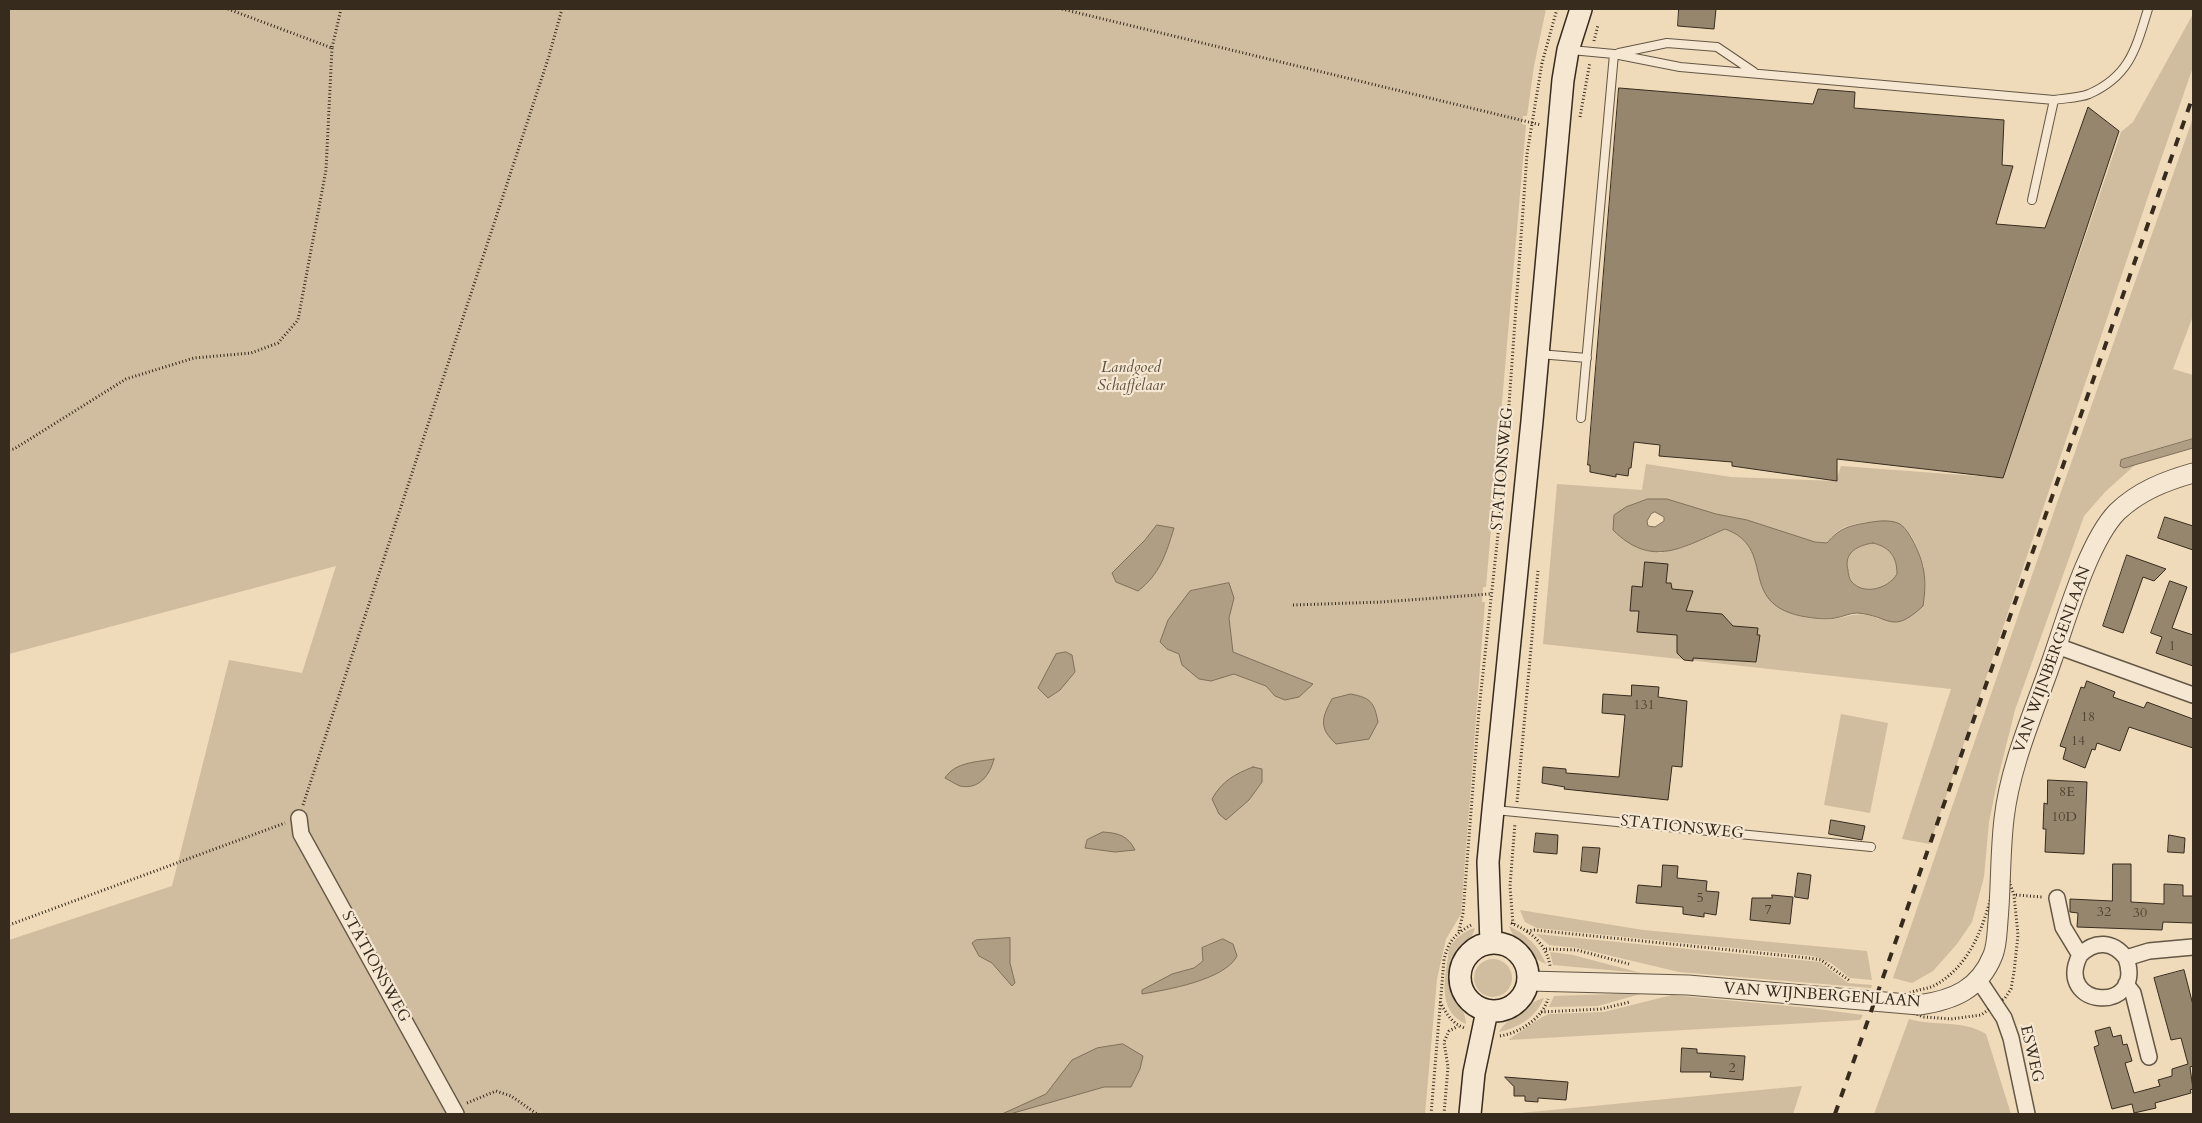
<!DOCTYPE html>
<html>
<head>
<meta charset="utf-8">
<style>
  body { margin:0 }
  #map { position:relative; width:2202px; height:1123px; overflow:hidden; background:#efdab9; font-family:Cardo,serif }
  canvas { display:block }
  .frame { position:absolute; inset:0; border:10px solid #362b1d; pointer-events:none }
</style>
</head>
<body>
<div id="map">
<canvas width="2202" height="1123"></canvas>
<div class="frame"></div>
</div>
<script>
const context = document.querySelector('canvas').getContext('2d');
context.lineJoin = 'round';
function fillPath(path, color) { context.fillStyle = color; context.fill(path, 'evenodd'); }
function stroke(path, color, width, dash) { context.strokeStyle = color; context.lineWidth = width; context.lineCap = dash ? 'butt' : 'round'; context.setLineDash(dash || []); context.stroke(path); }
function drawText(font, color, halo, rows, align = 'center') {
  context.font = font + ' Cardo,serif'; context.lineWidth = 4.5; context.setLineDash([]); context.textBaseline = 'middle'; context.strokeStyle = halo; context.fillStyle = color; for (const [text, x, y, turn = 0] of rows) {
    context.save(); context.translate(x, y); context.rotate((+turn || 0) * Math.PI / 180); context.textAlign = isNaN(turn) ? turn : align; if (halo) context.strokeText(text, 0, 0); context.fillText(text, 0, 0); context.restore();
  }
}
const green = new Path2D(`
  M9 9H1546L1534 66 1527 116H1523L1522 124 1526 125 1486 587H1483L1482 602H1485L1461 914 1446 939 1437 979 1425 1114H9V940L172 886 229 660 302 673 336 566 9 654Z
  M2193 14V67L2151 188 1930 844 1902 839 1951 689 1543 644 1557 484 1642 490 1646 464 1731 477 1836 481 1841 466 2003 478 2121 132 2133 122ZM1667 499 1716 514 1747 520 1815 542 1827 543C1832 536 1840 528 1848 526 1860 522 1891 518 1902 525 1914 534 1919 554 1924 567L1879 619C1863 610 1851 616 1834 619 1819 621 1795 617 1782 609 1745 588 1771 546 1725 529L1685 547 1659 553 1614 515Z
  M2193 118V316L2173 369 2193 375V439L2121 460 2124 468 2135 465 2105 492 2084 516 2015 710 1998 778 1989 822 1984 877 1972 922 1957 944 1933 971 1912 983 1893 978 2057 503Z
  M1873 543C1890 547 1897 557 1897 574 1888 589 1863 596 1851 581 1849 578 1848 573 1848 570 1843 552 1859 545 1873 543Z
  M1841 714 1888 723 1870 813 1824 805Z
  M1520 910 1643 930 1867 951 1872 980 1850 978 1831 963 1813 956 1537 928 1525 922Z
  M1509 926C1527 935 1538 945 1546 964 1529 957 1515 942 1509 926Z
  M1475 928C1469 950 1447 957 1451 984 1453 1000 1466 1008 1466 1024 1435 1010 1446 976 1449 949 1454 939 1464 931 1475 928Z
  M1536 934 1820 962 1848 983 1872 985 1871 988 1679 972 1578 948 1549 945Z
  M1550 952 1573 955 1641 973 1553 965Z
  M1474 978a19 19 0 1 1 38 0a19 19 0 1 1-38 0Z
  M1644 993 1598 1006 1549 1007 1554 996Z
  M1672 995 1810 1008 1863 1015 1860 1020 1508 1040 1542 1017 1549 1014 1604 1012Z
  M1544 998C1535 1018 1520 1027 1499 1032 1505 1021 1531 1001 1544 998Z
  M1909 1019C1934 1027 1962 1019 1986 1034L2011 1114H1874Z
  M1802 1086 1793 1114H1510Z`);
const water = new Path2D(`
  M2193 439V448L2124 468 2120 466 2121 460Z
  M1648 499H1667L1716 514 1747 520 1815 542 1827 543C1840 528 1848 526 1866 523 1877 521 1890 519 1900 524 1906 528 1909 534 1912 539 1925 564 1927 579 1923 606 1891 636 1890 615 1857 613 1850 613 1842 617 1835 618 1826 620 1811 618 1801 616 1736 602 1778 548 1725 529 1683 547 1652 569 1613 530L1614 515 1626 507ZM1655 512 1664 517V521L1655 527 1648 526 1647 521 1651 514ZM1873 543C1890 547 1897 557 1897 574 1888 589 1863 596 1851 581 1849 578 1848 573 1848 570 1843 552 1859 545 1873 543Z
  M1157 525 1174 528C1166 554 1160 574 1138 591L1116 582 1112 573 1145 540Z
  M1229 583 1234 598 1229 618 1233 652 1313 684 1299 697 1285 700 1275 696 1266 686 1234 674 1211 681 1199 679 1182 665 1179 654 1167 649 1160 642 1168 620 1190 591Z
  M1066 652 1072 655 1075 672 1060 690 1048 698 1038 688 1056 654Z
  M1351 694C1371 698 1374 702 1378 722L1369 739 1336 744C1319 728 1321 719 1332 699Z
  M994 759C990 775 979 790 960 786 955 784 949 780 945 778 955 762 977 762 994 759Z
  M1253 767 1262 769V782L1249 800 1226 820 1219 814 1212 799C1222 781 1235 774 1253 767Z
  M1103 832C1119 833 1128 836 1135 850L1115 852 1085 848 1087 840Z
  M1010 938V963L1015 983 1012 986 992 963 979 956 972 943 976 940Z
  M1223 939 1233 944 1237 956C1225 980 1166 990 1142 994V990L1172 974 1194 968 1203 961 1202 948Z
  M1123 1044 1143 1056 1140 1069 1131 1087H1104L1010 1114H1002L1046 1094 1072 1060 1097 1048Z`);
const building = new Path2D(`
  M1679 9H1716L1714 29 1678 26Z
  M1619 88 1813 104 1818 89 1855 92 1854 108 2004 120 2002 165 2013 166 1996 224 2045 228 2088 107 2119 131 2003 478 1837 459V481L1732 466V462L1659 456 1660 445 1634 442 1631 468H1629L1628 476 1616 474V477L1590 472V465H1588Z
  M2165 517 2193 526V550L2158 538Z
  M2127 555 2166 569 2154 581 2143 577 2123 633 2103 626Z
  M1645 562 1668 564 1666 583H1671L1672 589 1693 591 1686 611 1722 614 1733 626 1758 628 1757 635H1760L1756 662 1693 658V661L1684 660 1677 653V635L1637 632 1639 611H1630L1632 586 1642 587Z
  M2170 581 2187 587 2172 628 2193 635V666L2156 653 2162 637 2151 633Z
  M2087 681 2115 692 2113 697 2144 708 2147 702 2193 719V748L2129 727 2120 751 2097 743 2095 750 2092 749 2085 768 2063 759 2066 748 2060 746 2081 687 2084 688Z
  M1632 685 1659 687 1658 697 1687 701 1682 767 1672 766 1668 800 1564 789 1565 787 1542 783 1543 767 1566 769V773L1619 777 1625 715 1602 713 1603 694 1631 696Z
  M2048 780 2087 782 2084 854 2045 852 2046 829H2043L2044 803 2047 804Z
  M1831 820 1865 826 1862 840 1829 834Z
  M1536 833 1558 835 1557 854 1534 852Z
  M2169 835 2185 838 2184 853 2168 852Z
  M1583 847 1600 848 1597 873 1581 871Z
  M2113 864H2131V902L2164 904V884L2183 885V896H2193V923L2163 922 2162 930 2077 927 2078 913 2070 912V899L2112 901Z
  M1663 865 1678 866 1677 878 1707 881 1706 891 1719 892 1716 915 1704 913V917L1683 914V907L1636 903 1638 885 1661 887Z
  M1798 873 1811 875 1808 899 1795 897Z
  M1772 895 1793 897 1790 924 1750 920 1752 898H1772Z
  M2184 970 2193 1005V1066L2190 1067 2193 1089 2190 1090 2191 1093 2155 1103 2156 1108 2134 1113 2132 1104 2112 1109 2094 1047 2099 1045 2095 1031 2110 1027 2113 1037 2121 1035 2123 1045 2127 1044 2132 1061 2125 1063 2134 1093 2160 1086 2158 1080 2172 1076V1069L2188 1064 2181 1038 2171 1040 2154 978Z
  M1682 1048 1697 1049V1053L1745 1056 1743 1080 1710 1077 1711 1072H1681Z
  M1505 1077 1568 1082 1566 1100 1538 1098V1102L1525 1101V1096H1514V1087Z`);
const path = new Path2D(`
  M228 9 332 48 341 9
  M1062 9 1541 125
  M1594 41 1598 25
  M1580 117 1590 62
  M9 450 14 449 126 379 194 358 251 353 278 343 298 320 326 170 332 48
  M1293 605 1382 602 1490 594
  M1517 802 1538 571
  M303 805 549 56 562 9
  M2001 858 2014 895 2018 935 2014 972 2011 989 2005 998 1981 1015 1951 1019 1923 1017 1892 1003C1898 1000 1905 995 1912 992 1920 989 1929 989 1937 984 1981 958 1989 903 2001 858Z
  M2016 895 2042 897
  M1511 923C1531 931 1547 945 1550 966
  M1513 924 1510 886 1515 823
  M9 925 285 823
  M1459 931 1463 913 1479 710 1503 488 1527 154 1542 63 1557 9
  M1527 931 1534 930 1809 958 1821 960 1850 981
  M1546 949 1577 950 1629 964
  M1440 1002C1446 1013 1452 1024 1465 1028
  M1541 1012 1601 1009 1630 1002
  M1500 1036C1519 1033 1542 1019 1548 999
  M467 1103 496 1091 511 1096 537 1114
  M1431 1114 1444 960C1448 941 1456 933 1473 924
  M1444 1114 1448 1067 1444 1042 1449 1031 1458 1026`);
const service = new Path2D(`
  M1571 50 1614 54 1680 67 2054 100C2065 98 2079 98 2089 94 2130 76 2136 48 2148 9
  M1619 53 1667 43 1717 47 1754 72
  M2032 200 2054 100
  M1539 354 1587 358
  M1581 418 1614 54
  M1495 810 1871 847`);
const minor = new Path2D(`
  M2057 646 2193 695
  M299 818 301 834 456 1114
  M2057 898 2063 927 2080 955C2095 940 2113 941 2126 958L2149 951 2193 947
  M2080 955C2053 1008 2146 1015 2126 958
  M1978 979 2004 1018 2011 1038 2027 1114
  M2126 984 2133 993 2149 1057`);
const tertiary = new Path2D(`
  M1528 981 1688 985 1919 1005C1953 1000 1979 990 1993 955 1997 945 1997 932 1998 921 2001 887 2000 853 2004 819 2010 765 2034 712 2052 660 2066 620 2088 542 2117 512 2139 491 2165 481 2193 473`);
const secondary = new Path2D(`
  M1491 943 1488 862 1493 810 1532 421 1563 80 1568 50 1581 9
  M1460 977a34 34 0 1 1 68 0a34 34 0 1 1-68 0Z
  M1470 1114 1474 1073 1487 1011`);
const rail = new Path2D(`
  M1835 1114 2193 96`);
const numberNames = [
  ["1",2172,647],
  ["131",1644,706],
  ["18",2088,718],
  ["14",2078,742],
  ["8E",2067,793],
  ["10D",2064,818],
  ["5",1700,899],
  ["7",1768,911],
  ["32",2104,913],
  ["30",2140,914],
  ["2",1732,1069]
];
const parkNames = [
  ["Landgoed",1131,368],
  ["Schaffelaar",1131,386]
];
const streetNames = [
  ["STATIONSWEG",1503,469,-85],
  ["VAN WIJNBERGENLAAN",2053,660,-70],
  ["STATIONSWEG",1682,828,6],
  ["STATIONSWEG",375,967,61],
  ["VAN WIJNBERGENLAAN",1822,996,4],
  ["ESWEG",2031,1054,77]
];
fillPath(green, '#d0bc9e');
fillPath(water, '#b09e84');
stroke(water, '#7f705b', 1);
fillPath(building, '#96866e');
stroke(building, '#362b1d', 1);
stroke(service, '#645744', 10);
stroke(minor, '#645744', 18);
stroke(tertiary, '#645744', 21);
stroke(secondary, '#362b1d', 24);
stroke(path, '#362b1d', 3, [1, 2.5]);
stroke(service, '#f5e7d2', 8);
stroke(minor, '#f5e7d2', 15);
stroke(tertiary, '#f5e7d2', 19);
stroke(secondary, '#f5e7d2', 21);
stroke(rail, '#362b1d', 4, [9, 9]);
drawText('14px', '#4e4231', null, numberNames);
drawText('italic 16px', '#5c4f3d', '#f5e7d2', parkNames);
drawText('16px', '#362b1d', '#f5e7d2', streetNames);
</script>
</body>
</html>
